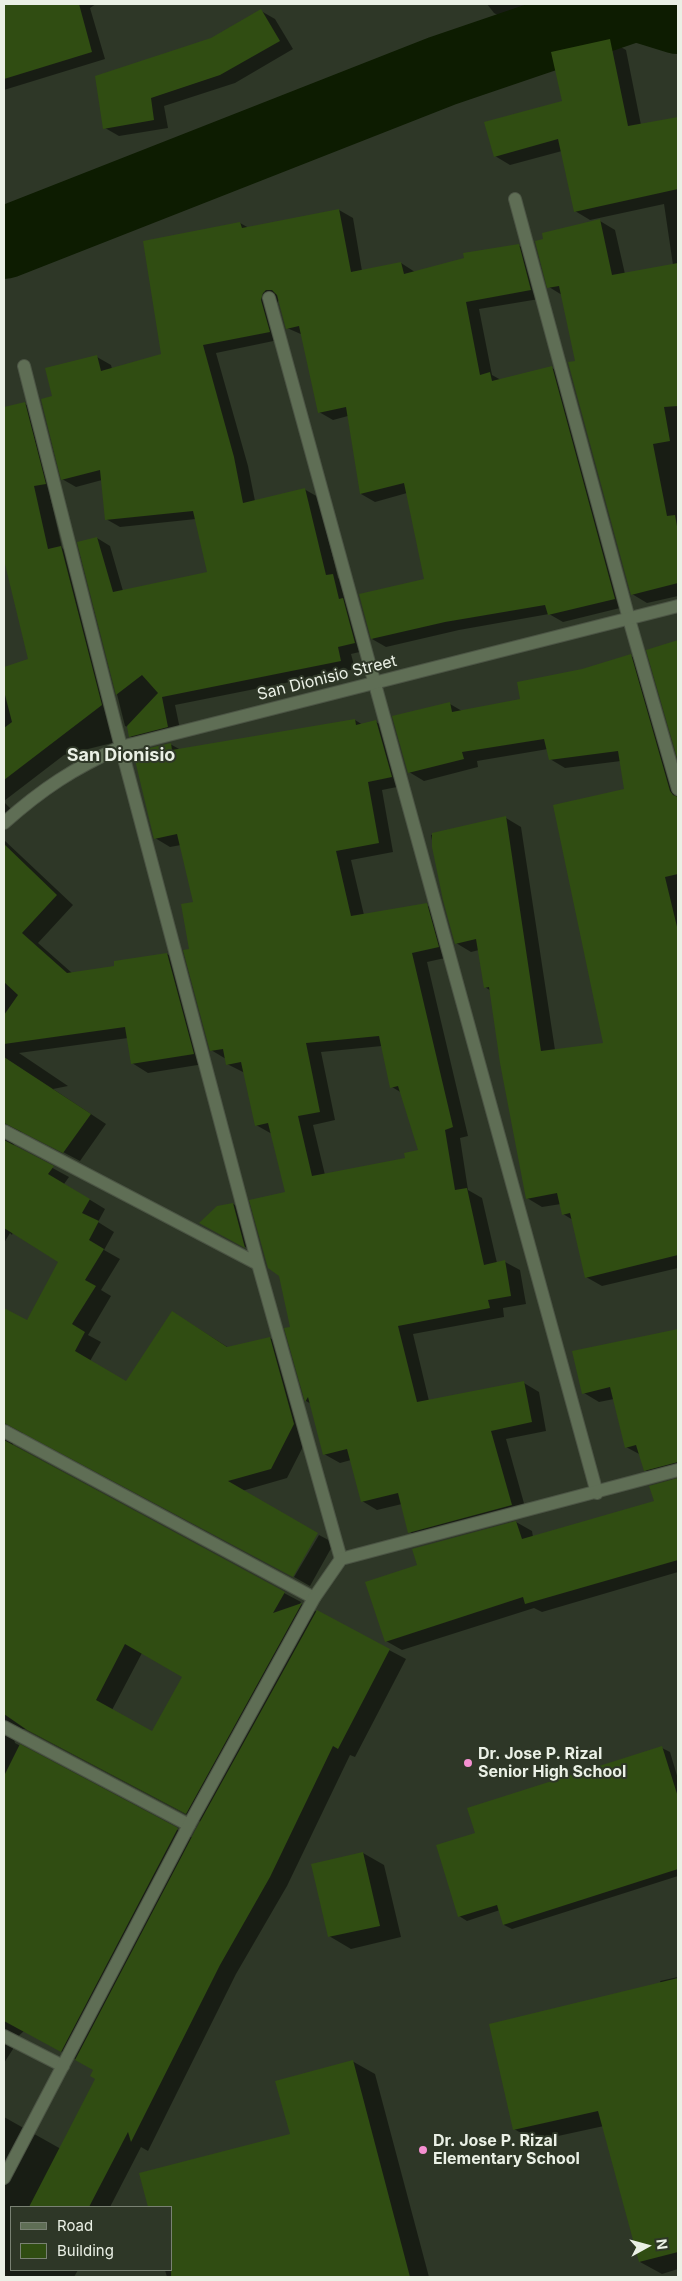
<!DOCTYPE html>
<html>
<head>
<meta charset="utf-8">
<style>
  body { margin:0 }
  #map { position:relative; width:682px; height:2281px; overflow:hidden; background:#2e3727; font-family:Inter,sans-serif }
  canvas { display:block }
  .frame { position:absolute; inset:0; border:5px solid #eaf0e5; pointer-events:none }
  .legend { position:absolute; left:10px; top:2206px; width:162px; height:65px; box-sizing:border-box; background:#2e3727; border:1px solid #798173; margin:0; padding:6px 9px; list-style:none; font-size:15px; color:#eaf0e5 }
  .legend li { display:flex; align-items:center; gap:10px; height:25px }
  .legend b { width:25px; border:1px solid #798173 }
  .north { position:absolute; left:622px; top:2221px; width:50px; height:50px; -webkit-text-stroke:4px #2e3727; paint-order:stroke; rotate:83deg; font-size:14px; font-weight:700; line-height:20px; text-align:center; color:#eaf0e5 }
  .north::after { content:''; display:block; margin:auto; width:18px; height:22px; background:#eaf0e5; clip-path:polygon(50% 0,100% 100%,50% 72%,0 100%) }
</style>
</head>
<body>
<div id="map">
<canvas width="682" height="2281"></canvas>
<div class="frame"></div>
<ul class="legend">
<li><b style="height:6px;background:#5f6e55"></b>Road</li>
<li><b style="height:14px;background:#304d12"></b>Building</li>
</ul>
<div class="north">N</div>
</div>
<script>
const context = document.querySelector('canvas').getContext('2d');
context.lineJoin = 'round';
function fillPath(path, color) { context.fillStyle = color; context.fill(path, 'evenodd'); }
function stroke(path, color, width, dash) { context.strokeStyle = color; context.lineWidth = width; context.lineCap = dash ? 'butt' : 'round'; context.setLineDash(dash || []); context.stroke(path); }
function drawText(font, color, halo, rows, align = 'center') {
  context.font = font + ' Inter,sans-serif'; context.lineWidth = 4; context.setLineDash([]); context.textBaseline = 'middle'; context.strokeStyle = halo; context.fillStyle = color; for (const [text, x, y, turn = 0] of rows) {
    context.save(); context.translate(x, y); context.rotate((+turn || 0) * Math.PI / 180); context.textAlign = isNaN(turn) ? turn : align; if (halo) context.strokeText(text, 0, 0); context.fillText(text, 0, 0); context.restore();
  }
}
const shadow = new Path2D(`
  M4 4H96L90 8 105 59 4 90Z
  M487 4H526L505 19 494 13Z
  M261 11 275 19 293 49 235 83 164 106 168 128 119 136 105 128 212 39Z
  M610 41 626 50 641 125 678 119V596L647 603 632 594 562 295 549 287 600 221 615 230 625 274 673 265 664 204 590 220 575 211 562 151 510 165 495 156 563 102Z
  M339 210 353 218 362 271 401 263 415 272 518 245 532 253 545 298 479 309 492 375 501 380 552 368 566 376 628 606 563 622 549 614 459 630 386 647 372 639 426 580 407 493 375 502 361 494 348 416 333 420 319 412 303 335 287 328 279 299 275 308 283 339 216 353 248 466 255 501 304 489 318 497 338 578 347 583 368 650 351 654 355 669 175 705 181 734 144 744 130 736 128 727 125 726 79 543 97 538 110 546 123 591 208 573 196 519 120 527 106 519 102 480 76 487 62 479 54 397 97 357 111 365 112 369 162 355 240 223 249 228Z
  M25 404 41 413 61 493 50 496 62 548 78 557 124 740 64 755 4 801V668L29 660 4 555V409Z
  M678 641V756L648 650Z
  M631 656 646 665 678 776V1268L602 1286 586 1277 573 1220 563 1214 561 1204 542 1207 527 1198 491 991 485 987 479 950 471 952 456 943 444 900 431 835 506 818 521 827 555 1050 604 1044 626 790 621 761 565 768 550 759 548 749 477 761 478 767 424 781 409 772 450 704 462 711 521 700 583 670Z
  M355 720 363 725 376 722 392 731 407 785 382 790 393 852 351 860 364 915 426 905 442 913 454 956 427 962 468 1136 460 1138 468 1190 482 1198 497 1263 505 1262 520 1270 526 1304 503 1308 504 1317 413 1334 429 1401 524 1383 539 1392 546 1431 506 1439 527 1514 425 1541 410 1532 402 1504 377 1510 362 1501 351 1460 340 1463 324 1454 311 1404 306 1401 286 1329 292 1328 286 1193 272 1134 256 1125 245 1073 227 1064 226 1059 211 1050 190 950 194 903 181 845 170 847 155 838 170 744 181 750ZM382 1046 392 1087 402 1093 420 1151 406 1159 325 1175 313 1125 335 1120 321 1052Z
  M4 802 11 809 4 817Z
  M4 840 73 905 38 943 72 973 116 967 167 954 183 964 210 1063 148 1073 132 1063 128 1038 19 1053 68 1086 53 1089 106 1124 80 1161 25 1132 16 1133 12 1142 16 1148 69 1177 64 1184 105 1209 98 1222 114 1232 104 1250 120 1259 101 1290 111 1296 88 1335 101 1342 90 1361 127 1383 172 1312 229 1348 270 1338 286 1348 310 1433 287 1478 242 1491 25 1433H17L13 1437V1445L284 1593 301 1602 299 1606 302 1604 406 1659 355 1757 350 1755 287 1886 236 1974 148 2151 141 2147 110 2207H11V2270H78L74 2277H4V2117L61 2149 97 2079 95 2070 24 2031 13 2041V2049L4 2063V1309L27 1321 60 1262 13 1232 12 1235 10 1233 4 1243V943L14 931 4 920ZM142 1653 184 1676 153 1733 112 1710ZM17 1729H25L201 1822 193 1838 15 1743 13 1733Z
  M233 1204 249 1213 260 1255 216 1231Z
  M678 1330V1474L661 1479 645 1470 641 1455 626 1447 614 1399 599 1402 584 1393 573 1352Z
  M678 1480V1572L542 1612 534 1608 402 1650 386 1641 418 1566 516 1522 532 1531 533 1537 655 1502 650 1487Z
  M319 1535 334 1543 310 1586 294 1577Z
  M662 1748 670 1752 678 1779V1876L512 1929 504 1925 500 1910 467 1921 459 1916 477 1833Z
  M363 1853 384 1865 401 1937 351 1949 329 1936Z
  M678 1977V2269L662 2274 640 2262 604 2126 535 2141 514 2129 661 1984 660 1981Z
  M352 2061 375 2074 429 2277H167L165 2270H171V2207H149L140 2174 291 2135Z`);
const river = new Path2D(`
  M4 243 442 71 636 5 678 18`);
const building = new Path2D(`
  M4 4H79L92 52 4 79Z
  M261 9 280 41 220 75 151 98 154 120 103 129 95 76 211 38Z
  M610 39 628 126 678 117V189L574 212 558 139 494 157 484 122 562 101 551 52Z
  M339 209 351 272 401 262 404 274 464 258 463 253 519 244 531 290 466 302 480 375 490 372 492 381 552 366 615 599 548 615 545 605 445 622 371 639 359 594 424 579 404 483 360 494 346 407 318 413 299 326 286 329 277 295 272 290H266L263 293 261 300 270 332 203 345 234 457 243 503 305 488 326 575 333 574 339 599 343 598 355 643 338 647 341 661 162 697 168 727 129 737 127 726 158 693 142 675 116 695 77 542 97 537 113 592 207 572 193 511 105 520 100 470 61 480 41 399 52 396 45 368 97 355 101 371 161 354 143 241 240 222 242 228Z
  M600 219 612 275 678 263V406L664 407 670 441 653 444 667 516 675 515 678 532V583L631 595 568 362 575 361 559 286 547 288 535 241 543 239 542 233Z
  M25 402 46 484 34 486 48 549 61 546 102 705 4 780V728L12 722 4 691V667L28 659 4 560V407Z
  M678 640V761L646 650Z
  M631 654 670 791 673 795 678 797V874L665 877 678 931V1255L585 1278 570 1213 562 1215 557 1193 526 1199 500 1063 489 987 484 988 476 939 455 944 443 900 432 847V833L506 816 541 1051 603 1043 553 805 624 789 618 751 549 760 544 739 462 752 464 759 408 773 392 716 450 702 452 712 520 699 517 682 582 669Z
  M355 719 356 725 376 720 392 777 368 782 379 843 336 851 351 916 427 903 439 947 412 953 453 1127 445 1130 455 1190 467 1188 484 1265 505 1260 511 1296 488 1300 490 1308 398 1326 417 1402 524 1381 532 1422 491 1431 512 1505 408 1533 398 1493 361 1502 347 1449 323 1455 308 1397 305 1402 284 1328 290 1327 279 1276 268 1268 249 1200 285 1192 268 1123 255 1126 241 1062 226 1065 223 1049 210 1051 183 950 189 949 181 904 193 902 177 834 154 839 133 752 171 743 172 750ZM379 1036 390 1088 398 1086 418 1150 404 1153 405 1158 312 1176 298 1116 320 1112 306 1043Z
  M4 844 57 895 22 933 67 973 114 966V961L167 953 194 1054 131 1064 125 1027 4 1044V1015L18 995 4 982Z
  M4 1057 91 1114 63 1153 4 1123Z
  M4 1140 54 1166 48 1174 90 1199 82 1213 99 1221 89 1240 104 1249 85 1280 96 1286 72 1324 85 1332 75 1351 126 1381 172 1311 227 1347 270 1337 294 1424 271 1469 228 1481 318 1533 293 1577 4 1423V1308L27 1320 58 1262 4 1228Z
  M233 1203 245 1248 199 1223 217 1206Z
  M678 1329V1462L644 1471 636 1445 625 1448 610 1387 582 1394 572 1351Z
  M4 1440 285 1592 273 1613 302 1603 186 1814 27 1730 4 1714ZM125 1644 182 1677 152 1731 96 1700Z
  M678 1478V1560L525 1604 523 1597 385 1642 365 1582 417 1565 412 1549 516 1521 522 1539 654 1501 649 1486Z
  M317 1610 390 1649 338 1749 333 1746 270 1877 220 1965 131 2142 128 2132 89 2207H29L95 2079 90 2076 93 2070 75 2060 196 1829Z
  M20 1744 178 1828 61 2052 4 2021V1776Z
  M662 1746 678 1797V1869L503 1925 497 1905 458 1917 436 1845 475 1833 467 1808Z
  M363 1852 380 1926 328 1937 311 1864Z
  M678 1978V2252L639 2262 598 2111 513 2130 489 2024Z
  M353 2060 410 2277H171V2207H148L139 2173 290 2134 275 2081Z`);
const service = new Path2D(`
  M515 199 629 619 678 789
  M269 298 597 1493
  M24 366 121 747 258 1264 341 1559
  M4 1131 258 1264
  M4 1431 314 1598
  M4 1727 189 1825
  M4 2036 63 2066`);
const minor = new Path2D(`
  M4 2178 189 1825 314 1598 341 1559 678 1470`);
const tertiary = new Path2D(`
  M4 823C42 789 74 768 121 747L678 606`);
const markers = [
  [468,1763,5,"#f590d1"],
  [423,2150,5,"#f590d1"]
];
const streetNames = [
  ["San Dionisio Street",327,678,-14]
];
const poiNames = [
  ["Dr. Jose P. Rizal",478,1754],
  ["Senior High School",478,1772],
  ["Dr. Jose P. Rizal",433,2141],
  ["Elementary School",433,2159]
];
const neighbourhoodNames = [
  ["San Dionisio",121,756]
];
fillPath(shadow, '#0007');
stroke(river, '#0d1c01', 72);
fillPath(building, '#304d12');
stroke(service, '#4c5545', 14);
stroke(minor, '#4c5545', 14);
stroke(tertiary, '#4c5545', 14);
stroke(service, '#5f6e55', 12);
stroke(minor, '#5f6e55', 12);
stroke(tertiary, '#5f6e55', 12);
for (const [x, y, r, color] of markers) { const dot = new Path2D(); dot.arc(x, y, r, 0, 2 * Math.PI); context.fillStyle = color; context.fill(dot); stroke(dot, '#2e3727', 2); }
drawText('16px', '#eaf0e5', '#2e3727', streetNames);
drawText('bold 16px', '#eaf0e5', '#2e3727', poiNames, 'left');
drawText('bold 18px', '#eaf0e5', '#2e3727', neighbourhoodNames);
</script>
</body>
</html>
